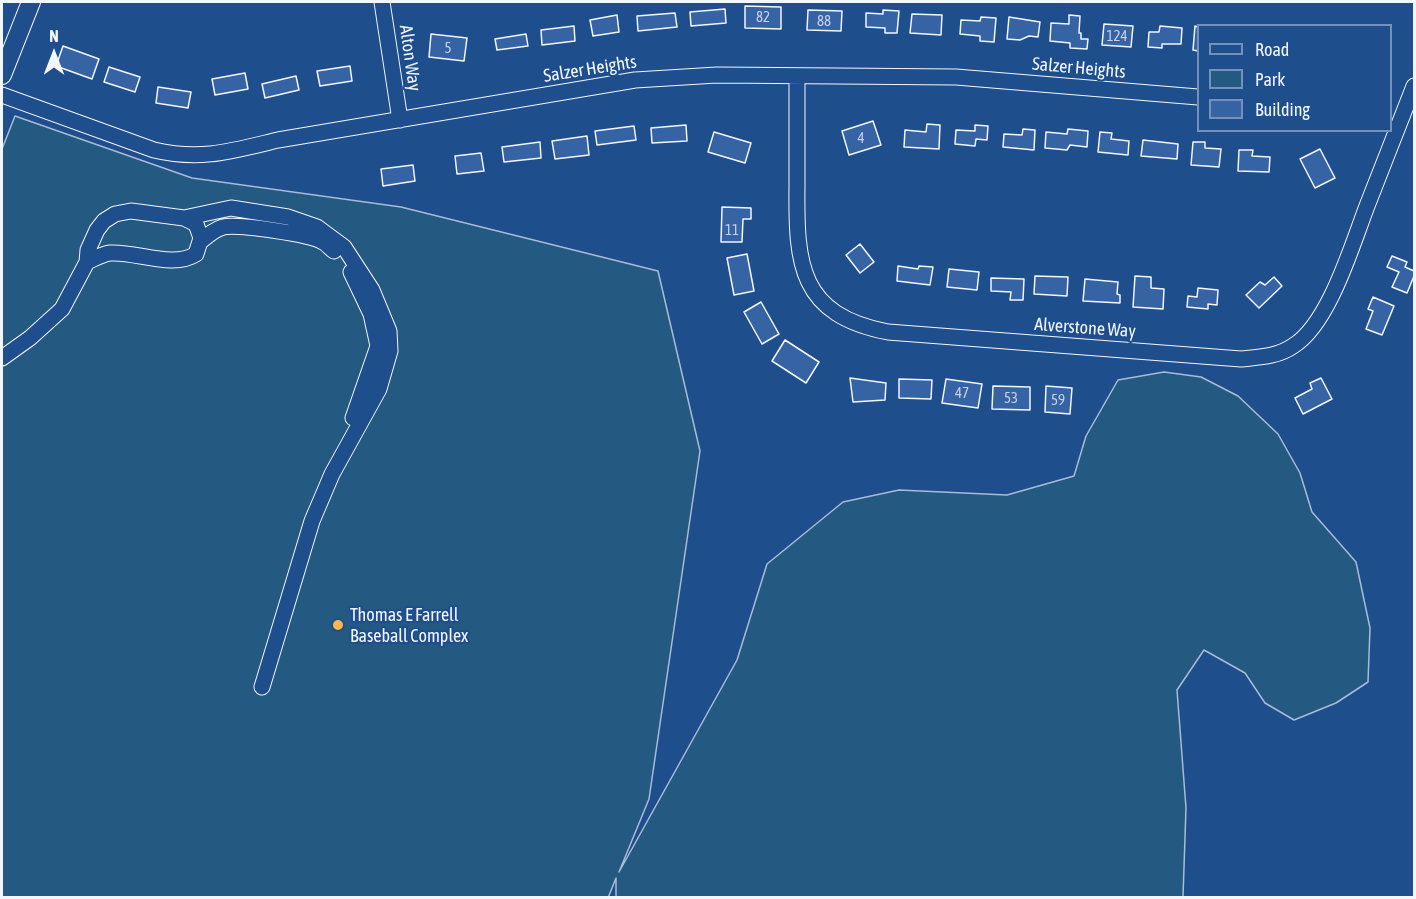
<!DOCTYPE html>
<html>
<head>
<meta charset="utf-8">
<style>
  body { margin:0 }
  #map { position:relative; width:1416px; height:899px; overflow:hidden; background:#1f4e8c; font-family:"Asap Condensed",sans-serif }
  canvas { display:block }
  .frame { position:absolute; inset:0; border:3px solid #f2f6ff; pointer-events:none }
  .legend { position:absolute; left:1197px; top:24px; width:195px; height:108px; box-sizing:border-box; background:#1f4e8c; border:2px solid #7391ba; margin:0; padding:8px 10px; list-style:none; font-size:18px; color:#f2f6ff }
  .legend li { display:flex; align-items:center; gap:12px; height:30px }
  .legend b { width:30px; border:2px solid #7391ba }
  .north { position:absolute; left:24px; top:24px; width:60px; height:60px; -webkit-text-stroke:4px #1f4e8c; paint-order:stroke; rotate:0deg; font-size:16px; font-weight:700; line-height:24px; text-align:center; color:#f2f6ff }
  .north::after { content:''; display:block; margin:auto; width:21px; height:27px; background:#f2f6ff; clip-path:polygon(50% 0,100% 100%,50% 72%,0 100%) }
</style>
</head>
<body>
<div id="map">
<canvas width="1416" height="899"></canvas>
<div class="frame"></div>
<ul class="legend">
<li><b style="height:8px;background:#1f4e8c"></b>Road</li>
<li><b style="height:16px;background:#245a82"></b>Park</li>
<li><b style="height:16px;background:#3563a3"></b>Building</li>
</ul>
<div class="north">N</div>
</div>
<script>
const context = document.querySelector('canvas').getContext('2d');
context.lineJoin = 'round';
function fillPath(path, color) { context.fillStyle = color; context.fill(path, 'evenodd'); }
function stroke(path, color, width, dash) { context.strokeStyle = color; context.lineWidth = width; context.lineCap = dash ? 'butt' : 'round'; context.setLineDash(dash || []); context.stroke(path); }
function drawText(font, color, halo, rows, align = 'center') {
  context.font = font + ' "Asap Condensed",sans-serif'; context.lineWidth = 4.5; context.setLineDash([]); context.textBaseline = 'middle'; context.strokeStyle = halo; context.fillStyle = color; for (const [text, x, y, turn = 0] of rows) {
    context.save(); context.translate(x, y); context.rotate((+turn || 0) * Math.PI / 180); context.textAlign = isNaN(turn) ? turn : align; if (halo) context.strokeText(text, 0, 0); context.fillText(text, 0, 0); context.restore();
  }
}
const green = new Path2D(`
  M15 116 192 178 401 207 658 271 700 451 649 799 619 872 737 660 767 564 843 502 899 490 1007 495 1074 476 1086 436 1118 380 1164 372 1201 377 1238 396 1278 434 1300 473 1312 512 1356 562 1370 628 1368 682 1336 703 1294 720 1265 703 1245 673 1204 650 1177 690 1186 808 1183 897 616 898V878L608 898 2 897V149Z`);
const building = new Path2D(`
  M745 6 781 7V29L745 28Z
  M725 9 726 23 691 26 690 12Z
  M808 10 842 11 841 31 807 30Z
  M883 10 899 11 897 33H885V28L866 27V13L883 14Z
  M675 13 677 27 638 31 637 16Z
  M912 14 942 15 941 35 910 33Z
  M617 15 619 32 593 36 590 20Z
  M1069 15 1080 16 1079 33H1081V39H1088L1087 49 1070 48V43L1050 41 1051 23 1069 24Z
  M981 17 996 18 994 42 980 41V36L960 34 961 20 980 21Z
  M1009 17 1040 22 1038 37 1029 36 1020 40 1007 39Z
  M1104 24 1133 26 1131 47 1102 45Z
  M574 26 575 41 542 45 541 30Z
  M1160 26 1182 28 1181 44H1162V48L1148 47 1149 32H1159Z
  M1195 26 1198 27V51L1193 50Z
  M431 34 467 38 464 61 429 57Z
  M526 34 528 46 497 50 495 39Z
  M63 46 99 59 92 79 56 66Z
  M350 66 352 81 320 86 317 71Z
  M109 67 140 77 135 92 104 82Z
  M245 73 248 89 215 95 212 79Z
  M296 76 299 90 265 98 262 84Z
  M158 87 191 92 188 108 156 103Z
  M873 121 881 145 849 155 842 131Z
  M927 124 940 125 939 149 904 147 905 130 926 132Z
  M686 125 687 141 652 143 651 128Z
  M975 125 988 126 987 140 976 139 975 146 955 144 956 130 975 131Z
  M634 126 636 140 597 145 595 131Z
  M1023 129 1035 130 1034 150 1003 147 1004 134 1022 135Z
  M1068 129 1088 131 1087 147 1070 145 1067 150 1045 148 1046 132 1067 134Z
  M714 132 751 143 745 163 708 152Z
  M1100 132 1112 133 1111 139 1129 141 1128 155 1098 152Z
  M587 136 589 155 555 159 552 141Z
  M1143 140 1178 144 1177 159 1141 156Z
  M540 142 541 158 504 162 502 147Z
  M1193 142H1205V148L1221 149 1219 167 1191 165Z
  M1320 149 1335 178 1315 188 1300 159Z
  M1239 150H1253L1252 156 1270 157 1269 172 1238 171Z
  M481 153 484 171 457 174 455 156Z
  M413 165 415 181 383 186 381 169Z
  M722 207 751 208V219H743L742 242H721Z
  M860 244 874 262 860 273 846 255Z
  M747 254 754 291 734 295 727 258Z
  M1392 256 1407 262 1405 267 1414 271V276L1407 293 1392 287 1399 272 1387 267Z
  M898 266 918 269 919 266 933 267 930 285 897 281Z
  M949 269 979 272 977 290 947 287Z
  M1035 276 1068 277 1067 296 1034 294Z
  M1135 276 1151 277V288L1164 289 1163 309 1133 307Z
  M1274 277 1282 286 1259 308 1246 295 1260 282 1265 285Z
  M991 278 1024 279 1023 300H1010L1011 292 991 291Z
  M1085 279 1118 282 1117 294 1120 295V303L1083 301Z
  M1198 288 1218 290 1217 305 1208 304V309L1187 307 1188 296 1197 297Z
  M1373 297 1394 306 1382 335 1366 329 1373 311 1368 309Z
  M761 302 779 334 762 344 744 312Z
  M785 340 819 362 806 383 772 361Z
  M850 378 886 383 885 400 853 402Z
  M1321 378 1332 399 1303 414 1295 398 1312 389 1310 383Z
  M899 379 932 380 931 399 899 398Z
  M946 379 982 384 978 408 942 403Z
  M993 386 1030 387V410L992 409Z
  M1046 386 1072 388 1070 414 1045 412Z`);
const minor = new Path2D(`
  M382 2 400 120
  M797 76C797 113 797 149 797 186 796 264 799 315 888 332L1241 359C1259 357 1277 357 1293 346 1329 324 1352 245 1367 206 1383 166 1398 126 1414 86
  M2 95 154 150C201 161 232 151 278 140L635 80 717 75 956 77 1198 97
  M184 218 231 208 288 217 317 227 344 247 372 290 389 331 390 351 379 389 332 474 312 521 262 687
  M200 242C207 236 213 230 223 227 238 224 310 234 323 242 327 244 331 249 334 251
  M351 272 371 314 378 346 353 418
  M2 358 30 338 62 309 87 262 88 250 97 230 104 221 115 214 131 211 184 218 196 224 201 238 196 254C173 269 136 251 110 253 102 254 94 259 87 262`);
const major = new Path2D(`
  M2 75 31 2`);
const markers = [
  [338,625,6,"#ffb74d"]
];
const numberNames = [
  ["82",763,17],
  ["88",824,21],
  ["124",1117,36],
  ["5",448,48],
  ["4",861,138],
  ["11",732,230],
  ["47",962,393],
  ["53",1011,398],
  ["59",1058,400]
];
const streetNames = [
  ["Alton Way",410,58,82],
  ["Salzer Heights",1079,68,5],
  ["Salzer Heights",590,69,-9],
  ["Alverstone Way",1085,328,4]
];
const poiNames = [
  ["Thomas E Farrell",350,615],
  ["Baseball Complex",350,636]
];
fillPath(green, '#245a82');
stroke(green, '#a8bbd7', 1.5);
fillPath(building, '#3563a3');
stroke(building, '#f2f6ff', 1.5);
stroke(minor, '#f2f6ff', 17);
stroke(major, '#f2f6ff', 20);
stroke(minor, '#1f4e8c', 15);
stroke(major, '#1f4e8c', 18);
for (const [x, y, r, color] of markers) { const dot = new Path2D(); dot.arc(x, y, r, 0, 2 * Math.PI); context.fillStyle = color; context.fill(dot); stroke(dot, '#1f4e8c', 2); }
drawText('15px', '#c3d1e8', null, numberNames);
drawText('18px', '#f2f6ff', '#1f4e8c', streetNames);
drawText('18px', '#f2f6ff', '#1f4e8c', poiNames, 'left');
</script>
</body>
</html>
